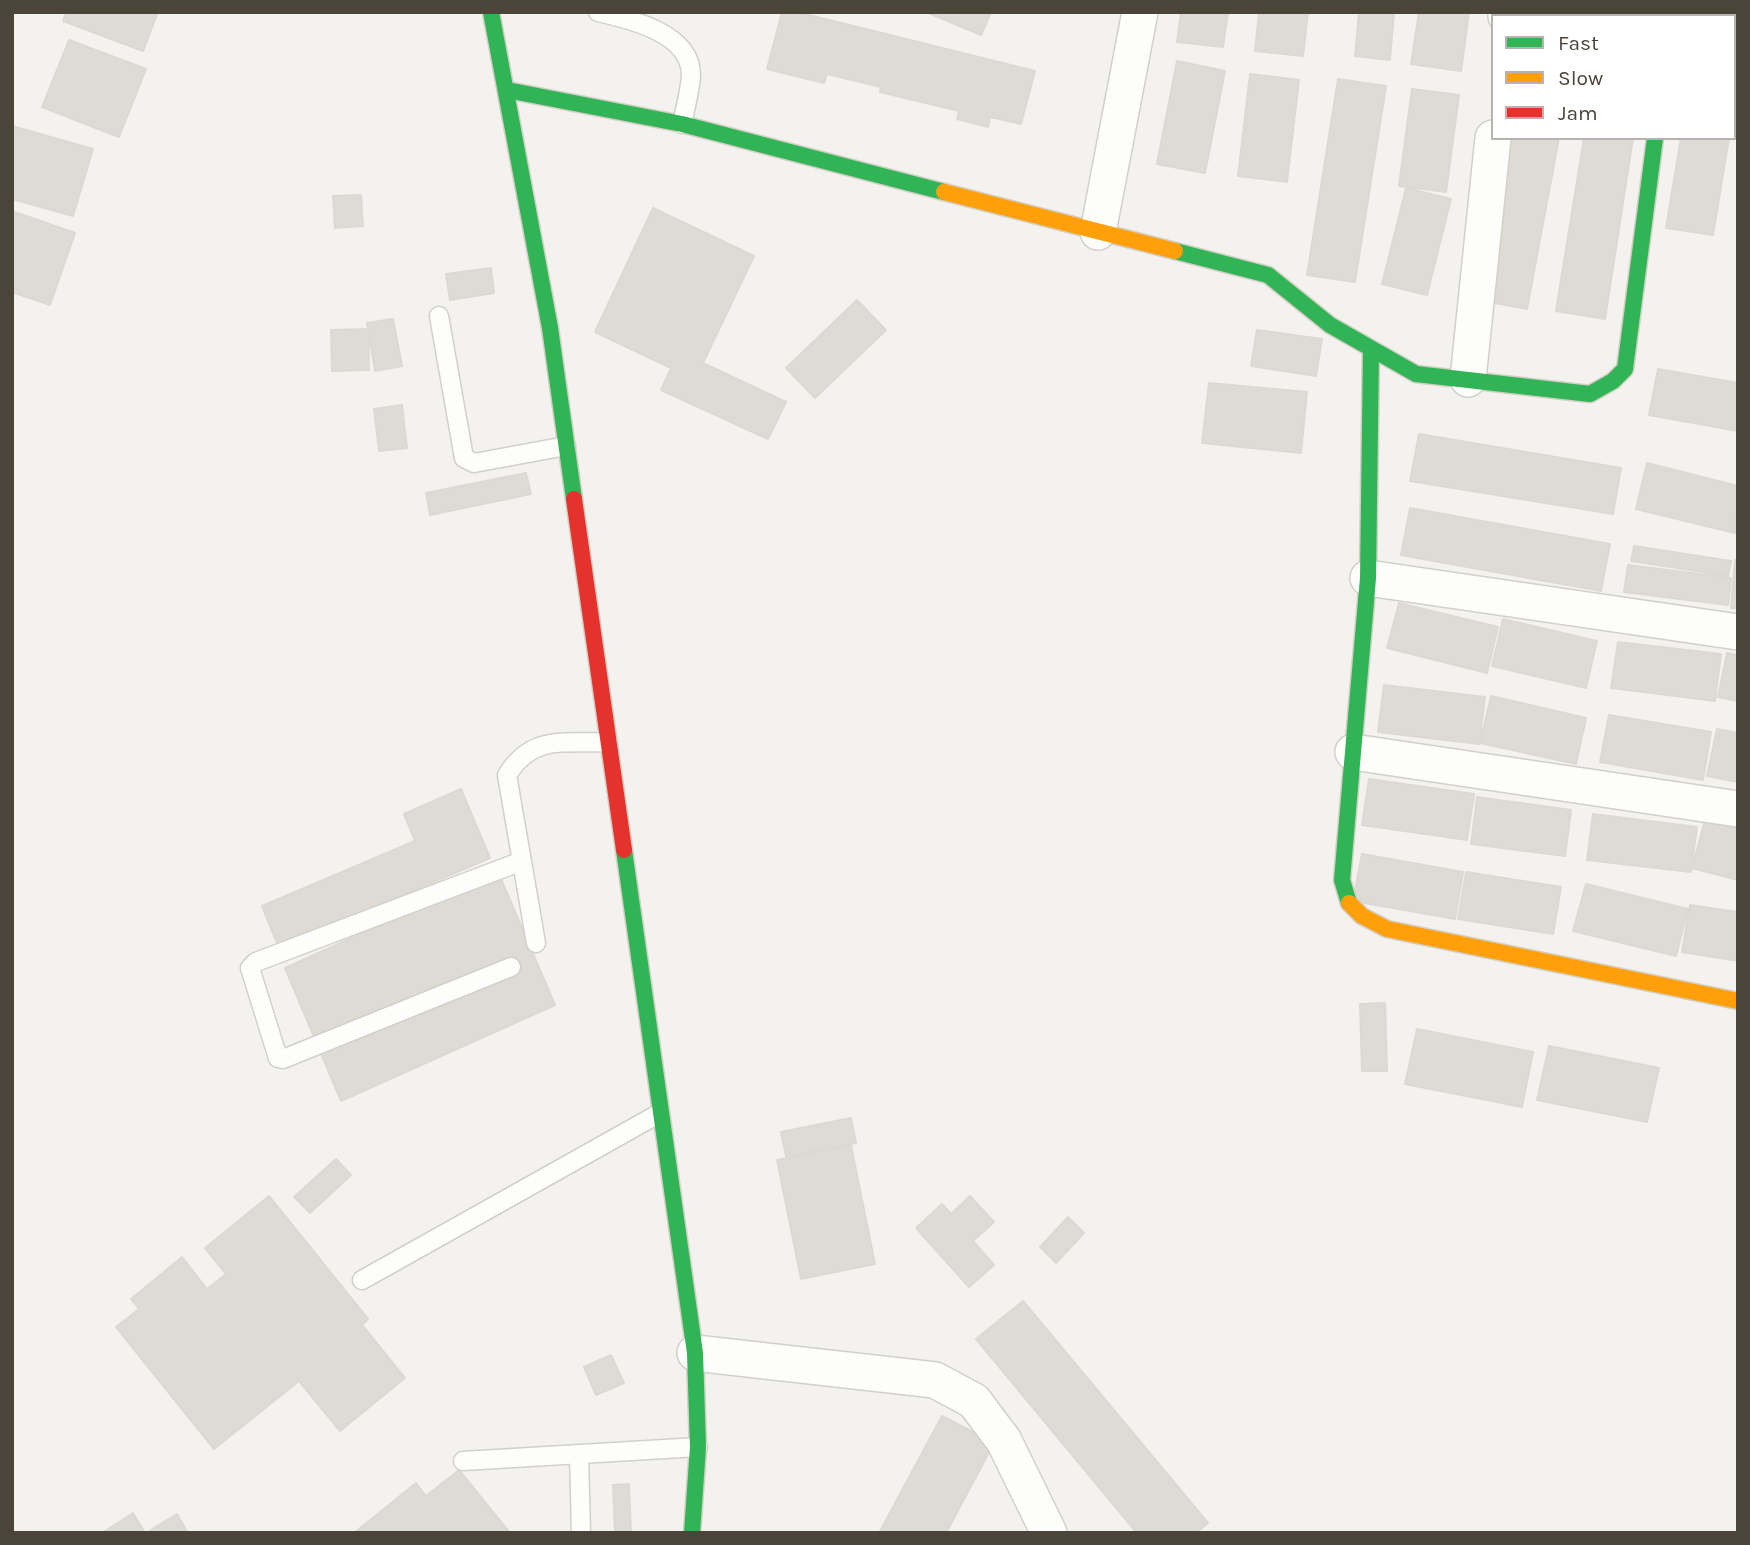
<!DOCTYPE html>
<html>
<head>
<meta charset="utf-8">
<style>
  body { margin:0 }
  #map { position:relative; width:1750px; height:1545px; overflow:hidden; background:#f4f2ee; font-family:Karla,sans-serif }
  canvas { display:block }
  .frame { position:absolute; inset:0; border:14px solid #4b4439; pointer-events:none }
  .legend { position:absolute; left:1491px; top:14px; width:245px; height:126px; box-sizing:border-box; background:#fff; border:2px solid #b7b4b0; margin:0; padding:9px 12px; list-style:none; font-size:21px; color:#4b4439 }
  .legend li { display:flex; align-items:center; gap:14px; height:35px }
  .legend b { width:35px; border:2px solid #b7b4b0 }
</style>
</head>
<body>
<div id="map">
<canvas width="1750" height="1545"></canvas>
<div class="frame"></div>
<ul class="legend">
<li><b style="height:9px;background:#30b455"></b>Fast</li>
<li><b style="height:9px;background:#ff9f0a"></b>Slow</li>
<li><b style="height:9px;background:#e5322d"></b>Jam</li>
</ul>
</div>
<script>
const context = document.querySelector('canvas').getContext('2d');
context.lineJoin = 'round';
function fillPath(path, color) { context.fillStyle = color; context.fill(path, 'evenodd'); }
function stroke(path, color, width, dash) { context.strokeStyle = color; context.lineWidth = width; context.lineCap = dash ? 'butt' : 'round'; context.setLineDash(dash || []); context.stroke(path); }
const building = new Path2D(`
  M66 12H158L143 51 63 21Z
  M782 12H797L1035 71 1021 124 990 117 988 127 957 119 959 111 880 92 881 87 827 74 824 83 767 69Z
  M926 12H991L981 35Z
  M1181 12H1228L1223 47 1177 42Z
  M1259 12H1308L1303 56 1255 51Z
  M1359 12H1394L1390 60 1355 56Z
  M1419 12H1469L1461 71 1411 64Z
  M1520 12H1568V16H1519Z
  M1695 12H1738L1734 69V16H1695Z
  M69 40 146 69 119 137 42 107Z
  M1177 61 1225 71 1205 173 1157 164Z
  M1250 74 1299 80 1287 182 1238 176Z
  M1338 79 1386 86 1355 282 1307 275Z
  M1412 89 1459 95 1446 192 1399 186Z
  M12 126 93 149 73 216 12 199Z
  M1509 138H1559L1527 309 1479 300Z
  M1584 138H1633L1605 319 1556 311Z
  M1681 138H1729L1713 235 1666 228Z
  M1406 188 1451 199 1427 295 1382 284Z
  M361 195 363 226 335 228 333 196Z
  M653 208 754 256 703 363 786 402 768 439 661 390 671 368 595 332Z
  M12 211 75 233 50 305 12 292Z
  M491 268 494 293 450 300 446 274Z
  M857 300 886 330 815 398 786 368Z
  M393 319 402 366 375 371 367 323Z
  M368 329 369 370 332 371 331 330Z
  M1257 330 1322 339 1316 376 1251 366Z
  M1658 369 1738 383V431L1649 415Z
  M1209 383 1307 392 1301 453 1202 443Z
  M402 405 407 448 379 451 374 409Z
  M1419 434 1621 468 1613 514 1410 481Z
  M1647 463 1738 486 1735 533 1636 509Z
  M526 473 531 494 430 515 426 493Z
  M1410 508 1610 544 1601 591 1401 555Z
  M1634 546 1731 561 1728 576 1631 561Z
  M1735 560H1738V608H1731Z
  M1628 565 1731 578 1728 605 1624 592Z
  M1399 603 1498 627 1487 673 1387 648Z
  M1503 619 1597 641 1586 688 1492 666Z
  M1618 642 1721 654 1715 701 1611 688Z
  M1727 653 1738 655V701L1718 697Z
  M1384 685 1485 697 1479 744 1378 732Z
  M1491 696 1586 718 1576 764 1480 743Z
  M1609 715 1711 732 1703 780 1600 762Z
  M1717 729 1738 733V782L1707 776Z
  M1369 779 1474 794 1467 840 1362 825Z
  M461 789 490 858 279 948 262 906 415 841 404 814Z
  M1477 797 1571 810 1565 856 1471 844Z
  M1593 814 1697 827 1691 872 1587 860Z
  M1705 820 1738 829V880L1692 868Z
  M1362 854 1463 872 1455 919 1353 901Z
  M498 872 555 1005 341 1101 285 968Z
  M1466 872 1561 887 1553 934 1458 919Z
  M1586 884 1688 909 1676 956 1573 931Z
  M1690 905 1738 912V961L1682 952Z
  M1385 1003 1387 1071H1362L1360 1004Z
  M1417 1029 1533 1052 1522 1107 1405 1084Z
  M1549 1046 1659 1068 1647 1122 1537 1100Z
  M851 1118 856 1143 786 1156 781 1132Z
  M851 1145 875 1264 801 1279 777 1160Z
  M336 1159 351 1175 310 1213 294 1197Z
  M269 1196 368 1319 362 1325 405 1378 340 1431 299 1381 214 1449 116 1327 139 1309 131 1299 182 1257 207 1289 226 1274 205 1248Z
  M970 1196 994 1222 973 1241 994 1265 969 1287 916 1228 942 1204 951 1214Z
  M1068 1217 1084 1233 1056 1263 1040 1247Z
  M1023 1301 1208 1523 1196 1533H1137L976 1339Z
  M611 1355 624 1383 596 1395 584 1367Z
  M942 1416 994 1443 946 1533H879Z
  M459 1470 510 1533H354L416 1483 426 1496Z
  M629 1484 631 1533H615L613 1485Z
  M133 1513 145 1533H102Z
  M177 1514 188 1533H150L149 1531Z`);
const lane = new Path2D(`
  M598 12C629 19 692 33 691 76 690 91 685 109 682 124
  M439 316 464 458 474 463 566 446
  M536 943 507 775C533 734 563 744 608 742
  M511 967 283 1059 278 1058 250 968 256 962 522 861
  M362 1280 660 1113
  M579 1454 581 1533
  M463 1461 698 1447`);
const street = new Path2D(`
  M1506 16V12
  M1670 16 1671 12
  M1098 232 1140 12
  M1468 379 1493 138
  M1368 578 1738 632
  M1353 752 1738 809
  M695 1353 935 1380 974 1401 1004 1441 1049 1533`);
const fast = new Path2D(`
  M491 12 550 328 574 499
  M507 90 682 124 944 192
  M1175 251 1268 275 1330 325 1416 374 1590 394 1613 381 1625 369 1655 138
  M624 850 695 1353 698 1447 692 1533
  M1349 903 1342 880 1368 578 1371 350`);
const slow = new Path2D(`
  M944 192 1175 251
  M1349 903 1362 916 1387 929 1738 1001`);
const jam = new Path2D(`
  M574 499 624 850`);
fillPath(building, '#dedbd6');
stroke(building, '#dcd9d4', 2);
stroke(lane, '#d2d0cb', 21);
stroke(street, '#d2d0cb', 38);
stroke(fast, '#d3cfc5', 19);
stroke(slow, '#d3cfc5', 19);
stroke(jam, '#d3cfc5', 19);
stroke(lane, '#fdfdfc', 18);
stroke(street, '#fdfdfc', 35);
stroke(fast, '#30b455', 16);
stroke(slow, '#ff9f0a', 16);
stroke(jam, '#e5322d', 16);
</script>
</body>
</html>
